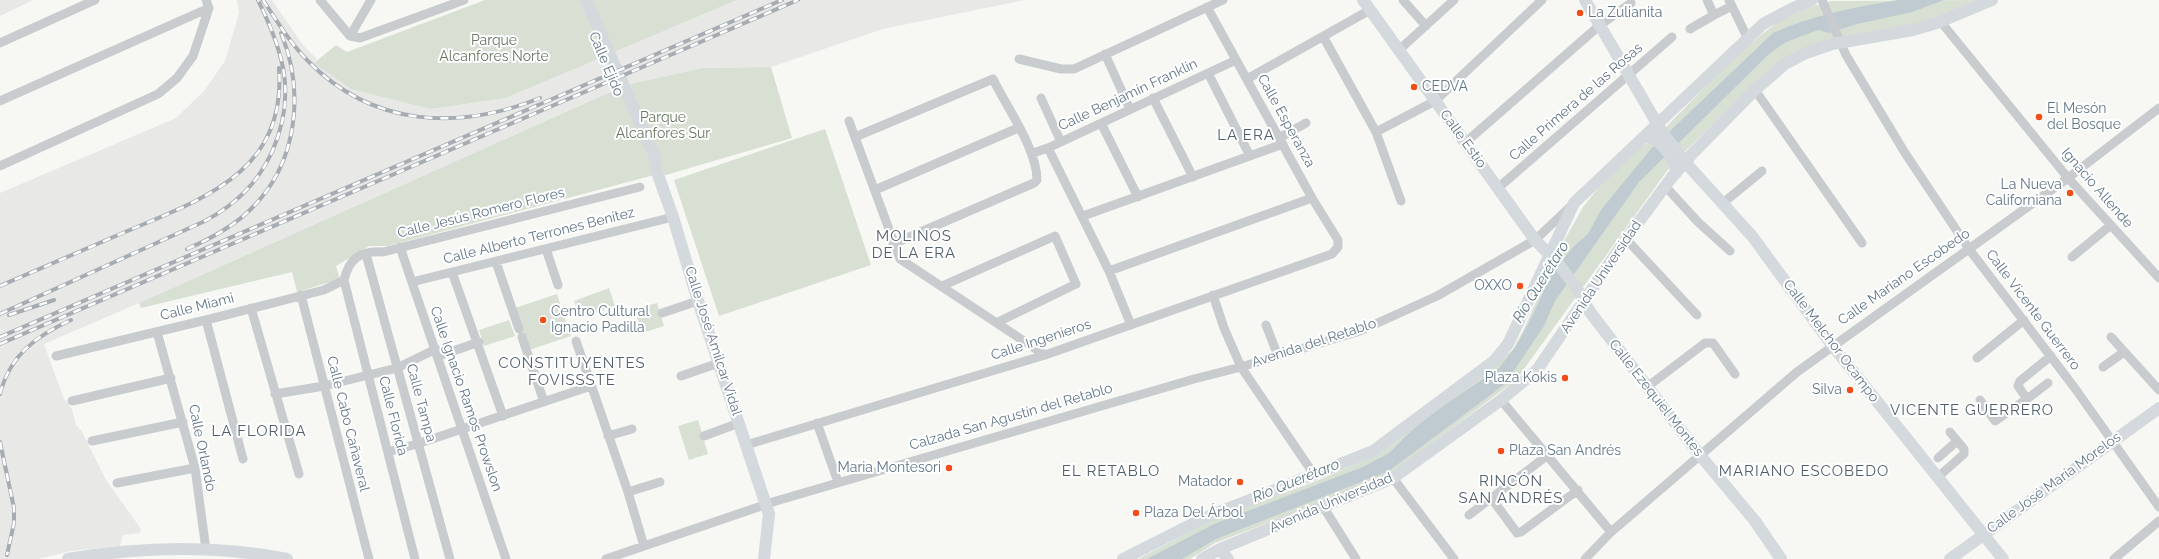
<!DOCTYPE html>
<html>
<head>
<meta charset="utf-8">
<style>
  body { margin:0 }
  canvas { display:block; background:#f7f7f3 }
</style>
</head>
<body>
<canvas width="2159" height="559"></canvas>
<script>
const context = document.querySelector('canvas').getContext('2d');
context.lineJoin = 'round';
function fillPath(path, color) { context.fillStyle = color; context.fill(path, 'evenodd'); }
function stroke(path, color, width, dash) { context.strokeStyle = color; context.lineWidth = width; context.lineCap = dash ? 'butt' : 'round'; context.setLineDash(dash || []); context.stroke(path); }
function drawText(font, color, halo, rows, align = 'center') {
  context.font = font + ' Raleway,sans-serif'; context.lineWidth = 4; context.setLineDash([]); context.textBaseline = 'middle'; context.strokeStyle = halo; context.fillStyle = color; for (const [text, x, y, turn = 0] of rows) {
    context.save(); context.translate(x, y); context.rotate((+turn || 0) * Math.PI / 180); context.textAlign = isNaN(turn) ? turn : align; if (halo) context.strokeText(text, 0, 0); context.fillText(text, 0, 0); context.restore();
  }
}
const built = new Path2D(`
  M0 0H33L0 16Z
  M237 0H272L303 45 317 59 314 63 431 109 506 98 737 0H1025L883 29 771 67 702 68 626 85 139 303 44 344 64 399 72 409 76 425 81 430 106 480 141 529 140 533 123 535 120 546 71 551 38 559H0V193L176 118 204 91 225 61 239 13Z`);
const green = new Path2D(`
  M485 0H737L506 98 431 109 351 89 314 63 336 45 347 52Z
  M1977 0C1958 8 1938 19 1917 24 1867 35 1814 34 1771 68L1672 164 1516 380 1385 478 1215 543 1190 559H1138L1216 518 1314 482 1377 455 1495 366 1513 349 1523 331 1560 248 1583 207 1603 182 1635 149 1648 143 1668 125 1737 54 1779 21 1810 7 1831 1Z
  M771 67 792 138 666 175 658 174 388 246H369L336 266 340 279 297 292 292 272 141 308 139 303 626 85 702 68Z
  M825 129 871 265 719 316 674 180Z
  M609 288 615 306 580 318 574 301Z
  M557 294 571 336 529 350 515 308Z
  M657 303 664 326 642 333 635 309Z
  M509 320 515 336 484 346 479 330Z
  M698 420 708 454 689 460 678 426Z`);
const water = new Path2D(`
  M1898 0H1944L1912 12 1857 24 1829 33 1818 30 1786 42 1769 54 1639 182 1555 301 1544 326 1505 384 1389 471 1216 539 1182 559H1147L1214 524 1363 467 1389 453 1411 431 1433 413 1499 368 1516 346 1533 315 1550 276 1574 246 1588 234 1601 210 1623 183 1650 150 1773 33C1812 15 1856 7 1898 0Z`);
const street = new Path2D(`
  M320 0 350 36 360 38 464 0
  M1403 0 1426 26
  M1729 0 1748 39
  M1822 0 1846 55 1905 153 1969 249 2074 387 2159 507
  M1714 15 1732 6
  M1941 22 2068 178 2159 278
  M1690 29 1714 15 1707 0
  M350 36 371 0
  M1324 38 1376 132 1401 201
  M0 43 95 0
  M1399 50 1454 0
  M1105 54 1130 109
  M1019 59 1061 69H1074L1223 0
  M1208 73 1250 156
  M1247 79 1370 10
  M1755 90 1862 243
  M1041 98 1061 142
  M1153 98 1193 177
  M0 101 209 8
  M849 121 900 259 1045 355
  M1101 123 1138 197
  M1376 132 1435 101 1542 0
  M855 137 993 79C1007 108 1037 149 1037 180L1034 183 893 244
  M1279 138 1306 123
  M1466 142 1600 25 1631 3
  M1048 148 1109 271 1131 325
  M1033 153 1048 148 1236 60
  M0 166 158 94 177 78 193 56 209 8 206 0
  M1665 186 1698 222 1730 251
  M1498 188 1672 37
  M875 190 1018 128
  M1723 203 1762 171
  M1083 216 1283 144
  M1626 239 1697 315
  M400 247 506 559
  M546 249 558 285
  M366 254 450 559
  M2072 257 2111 225
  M496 262 519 329
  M1109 271 1312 198
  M452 272 503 416
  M412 282 673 217
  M942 286 1055 236 1076 284 998 322
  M301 295 369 559
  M1213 295 1224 328 1241 367 1315 476
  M251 308 299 474
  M662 313 698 301
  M206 320 243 459
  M1266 325 1278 356
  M157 332 195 468 206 550
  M522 337 544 402
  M2111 337 2159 390
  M576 341 628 492 644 546
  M56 356 206 320 324 290 344 280
  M439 356 479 342
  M1977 358 2024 320
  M2103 367 2124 352
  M681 376 719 363
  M2048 383 2027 399 2018 386 2020 381 2051 356
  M1647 387 1705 343H1713L1735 374
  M275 394 324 386 397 368 436 349
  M1501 400 1611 532
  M1980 400 1995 421 2027 399
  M72 401 171 378
  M817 423 838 482
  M608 436 632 429
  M704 436 739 423
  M92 441 183 422
  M746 445 1045 355 1332 254 1338 247V240L1312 198 1207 7
  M388 452 417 444 591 386
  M1938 458 1957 441
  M1938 477 1964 454V449L1950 432
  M1393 478 1454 559
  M117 483 195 468
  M628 492 660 482
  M1492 499 1517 533 1521 532 1578 490
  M1324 508 1356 559
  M1469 515 1548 455
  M415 559 344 280C349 259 360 250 383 252L640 187
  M606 559 776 501 1194 379 1241 367 1360 331 1437 296 1535 240 1570 207
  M1585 559 1611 532 1797 372 2068 178 2159 108
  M2114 559 2159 521`);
const secondary = new Path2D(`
  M586 0 655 157 656 169 673 217 698 301 769 514 764 559
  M1363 0 1535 240 1556 261 1576 287 1590 312 1699 454 1755 521 1781 559
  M1585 0 1662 132 1685 162 1752 236 1832 345 2003 559
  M1645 137C1661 137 1675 159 1676 173
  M1220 549 1228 559
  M68 559C139 547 216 545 287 559
  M1123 559 1204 518 1373 451 1494 361 1508 344 1574 203 1763 24 1791 9 1812 0
  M1202 559 1220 549 1393 478 1501 400 1537 370 1626 239 1672 177 1692 154 1755 90 1785 64 1806 53 1832 44 1913 30 1937 23 1992 0
  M1950 559 2159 408`);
const rail = new Path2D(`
  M263 0C277 21 290 43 308 61 373 127 458 131 540 98
  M187 249C210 239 233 227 251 209 298 163 305 91 281 33
  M0 286C42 268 84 250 125 232 203 199 287 172 279 68
  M0 314 205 221C236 204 257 184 272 152 297 95 284 53 258 0
  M9 315 54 300
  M0 337 782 0
  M0 344 798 0
  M0 394C10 355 36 336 71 320
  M0 442 14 508V523L7 555`);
const markers = [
  [1580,13,4,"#f34c17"],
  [1414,87,4,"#f34c17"],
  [2039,117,4,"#f34c17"],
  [2070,193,4,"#f34c17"],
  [1520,286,4,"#f34c17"],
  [543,320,4,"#f34c17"],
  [1565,378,4,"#f34c17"],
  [1850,390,4,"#f34c17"],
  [1501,451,4,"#f34c17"],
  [949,468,4,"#f34c17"],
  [1240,482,4,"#f34c17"],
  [1136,513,4,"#f34c17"]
];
const poiNames = [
  ["La Zulianita",1588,13],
  ["CEDVA",1422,87],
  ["El Mesón",2047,109],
  ["del Bosque",2047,125],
  ["La Nueva",2062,185,"right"],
  ["Californiana",2062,201,"right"],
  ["OXXO",1512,286,"right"],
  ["Centro Cultural",551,312],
  ["Ignacio Padilla",551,328],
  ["Plaza Kokis",1557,378,"right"],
  ["Silva",1842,390,"right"],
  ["Plaza San Andrés",1509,451],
  ["Maria Montesori",941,468,"right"],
  ["Matador",1232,482,"right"],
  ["Plaza Del Árbol",1144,513]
];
const parkNames = [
  ["Parque",494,41],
  ["Alcanfores Norte",494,57],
  ["Parque",663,118],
  ["Alcanfores Sur",663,134]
];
const streetNames = [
  ["Calle Ejido",606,64,67],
  ["Calle Benjamín Franklin",1128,95,-25],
  ["Calle Primera de las Rosas",1576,102,-41],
  ["Calle Esperanza",1286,121,61],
  ["Calle Estío",1463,139,54],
  ["Ignacio Allende",2097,188,49],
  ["Calle Jesús Romero Flores",481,213,-14],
  ["Calle Alberto Terrones Benítez",539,236,-14],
  ["Avenida Universidad",1601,277,-56],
  ["Calle Mariano Escobedo",1904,277,-35],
  ["Calle Miami",197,307,-14],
  ["Calle Vicente Guerrero",2033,310,53],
  ["Calle Ingenieros",1041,340,-18],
  ["Calle José Amilcar Vidal",713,341,72],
  ["Calle Melchor Ocampo",1831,341,53],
  ["Avenida del Retablo",1314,343,-18],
  ["Calle Ezequiel Montes",1656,398,52],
  ["Calle Ignacio Ramos Prowslon",466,399,71],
  ["Calle Tampa",421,403,75],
  ["Calle Florida",393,416,76],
  ["Calzada San Agustín del Retablo",1011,417,-16],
  ["Calle Cabo Cañaveral",348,424,76],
  ["Calle Orlando",202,448,78],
  ["Calle José María Morelos",2054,483,-36],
  ["Avenida Universidad",1331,503,-23]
];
const neighbourhoodNames = [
  ["LA ERA",1246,135],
  ["MOLINOS",914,236],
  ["DE LA ERA",914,253],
  ["CONSTITUYENTES",572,363],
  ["FOVISSSTE",572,380],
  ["VICENTE GUERRERO",1972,410],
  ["LA FLORIDA",259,431],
  ["EL RETABLO",1111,471],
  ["MARIANO ESCOBEDO",1804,471],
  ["RINCÓN",1511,481],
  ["SAN ANDRÉS",1511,498]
];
const waterNames = [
  ["Río Querétaro",1541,282,-58],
  ["Río Querétaro",1296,481,-22]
];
fillPath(built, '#e8e9e7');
fillPath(green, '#d8e0d4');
fillPath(water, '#bfcbd0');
stroke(street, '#c9cccf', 9);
stroke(secondary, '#d4d9dd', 12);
stroke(rail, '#a6acb2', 4);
stroke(rail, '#fff', 2.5, [8]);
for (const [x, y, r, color] of markers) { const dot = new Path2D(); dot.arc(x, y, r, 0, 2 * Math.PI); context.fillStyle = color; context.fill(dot); stroke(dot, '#fff', 1.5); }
drawText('14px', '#637787', '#fff', poiNames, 'left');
drawText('14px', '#64795f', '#fff', parkNames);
drawText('14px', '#637787', '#fff', streetNames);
context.letterSpacing = '1px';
drawText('15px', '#52606c', '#fff', neighbourhoodNames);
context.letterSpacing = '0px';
drawText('italic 15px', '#5f7a83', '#fff', waterNames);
</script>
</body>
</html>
